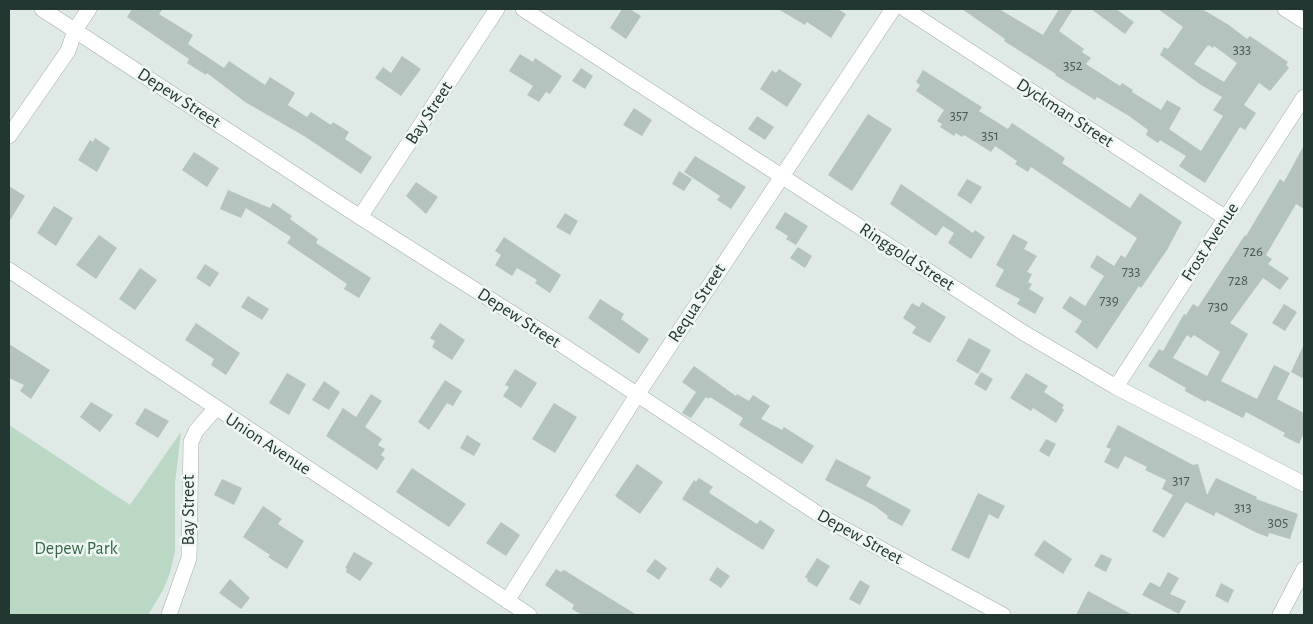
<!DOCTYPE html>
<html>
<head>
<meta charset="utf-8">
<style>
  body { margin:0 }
  #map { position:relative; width:1313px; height:624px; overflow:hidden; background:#dfe9e5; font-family:"Alegreya Sans",sans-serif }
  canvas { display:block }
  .frame { position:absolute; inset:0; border:10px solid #223731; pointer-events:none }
</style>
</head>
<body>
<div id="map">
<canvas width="1313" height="624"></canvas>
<div class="frame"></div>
</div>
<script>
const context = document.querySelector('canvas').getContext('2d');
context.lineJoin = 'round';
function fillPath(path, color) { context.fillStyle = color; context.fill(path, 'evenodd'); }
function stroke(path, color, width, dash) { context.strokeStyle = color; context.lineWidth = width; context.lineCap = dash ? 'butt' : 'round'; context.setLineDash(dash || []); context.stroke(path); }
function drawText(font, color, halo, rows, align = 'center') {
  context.font = font + ' "Alegreya Sans",sans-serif'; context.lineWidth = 5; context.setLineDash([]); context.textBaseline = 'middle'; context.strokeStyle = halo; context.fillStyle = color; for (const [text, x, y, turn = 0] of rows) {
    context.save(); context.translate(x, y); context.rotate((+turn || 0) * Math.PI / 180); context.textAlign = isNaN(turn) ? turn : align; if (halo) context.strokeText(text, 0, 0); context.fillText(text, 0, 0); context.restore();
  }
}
const green = new Path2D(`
  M9 425 130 505 181 432 175 483V551L170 573 163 590 148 615H9Z`);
const building = new Path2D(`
  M132 9H163L159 14 193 35 188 44 224 68 229 61 265 85 270 77 295 93 288 105 307 117 311 112 331 125 333 122 349 132 345 139 372 157 361 174 304 136 245 102 207 73 206 75 187 63 189 59 127 17Z
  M622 9H630L641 16 626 39 610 28Z
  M778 9H838L846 14 831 38 807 22 805 25Z
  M962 9H999L1043 35 1059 9H1073L1059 31 1084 49 1082 52 1091 58 1086 64 1120 86 1122 83 1133 90 1132 92 1161 110 1167 100 1181 108 1169 129 1201 151 1223 116 1213 110 1222 97 1201 85 1160 55 1164 47 1168 49 1183 27 1158 9H1202L1229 25 1247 39 1250 36 1288 62 1286 65 1289 68 1270 91 1259 83 1244 105 1256 113 1245 130 1240 127 1205 183 1179 166 1186 156 1160 140 1158 143 1146 135 1148 130 1129 116 1097 97 1095 100 1055 75 1056 74 1004 41 1005 39ZM1208 45 1213 48 1214 46 1237 63 1224 82 1194 64Z
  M1091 9H1116L1134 22 1125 34Z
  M520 54 533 62 535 58 562 76 550 94 546 92 539 102 527 95 533 86 509 71Z
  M402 56 421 69 401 96 375 78 383 67 391 73Z
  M581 68 593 76 585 89 572 81Z
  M779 69 802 84 787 107 760 89 772 70 776 73Z
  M923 70 982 107 979 111 1008 129 1012 123 1065 158 1062 163 1130 208 1140 193 1182 222 1167 250 1141 288 1139 286 1097 349 1075 332 1082 321 1062 308 1070 296 1085 306 1104 276 1090 267 1097 255 1114 266 1121 255 1125 258 1137 238 1031 167 1028 172 1015 164 1017 161 995 146 991 152 964 135 962 137 956 133 954 136 940 127 942 124 937 121 944 110 916 91 920 85 916 82Z
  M634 108 652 120 642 136 623 125Z
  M868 114 892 129 852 191 828 175Z
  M757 116 774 127 765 140 748 129Z
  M95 138 110 148 97 172 78 160 90 140 93 142Z
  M1304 145V209L1296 204 1266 255 1272 259 1268 264 1289 278 1280 290 1263 278 1230 323 1248 334 1221 381 1257 399 1274 365 1290 373 1277 399 1304 413V433L1299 444 1283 436 1285 433 1246 412 1243 418 1207 400 1205 402 1185 391 1186 388 1148 366 1159 349 1163 351 1184 314 1186 315 1193 304 1198 307 1245 235 1246 236 1280 179 1284 182ZM1187 335 1191 338 1194 335 1220 352 1207 376 1173 358Z
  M194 152 219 168 207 187 182 170Z
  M695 156 746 187 731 209 717 200 720 196 684 172Z
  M679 171 692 179 684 191 672 184Z
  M967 179 982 187 971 204 957 195Z
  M416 182 438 197 426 214 406 196Z
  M901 184 973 233 975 230 985 237 971 259 948 243 954 233 943 226 936 236 890 204Z
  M9 186 25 196 9 222Z
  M228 190 270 208 273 203 292 216 290 219 318 239 316 243 371 278 359 298 344 289 347 284 287 243 291 237 246 208 241 218 220 209Z
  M54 206 73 218 56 246 37 233Z
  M785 212 808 226 796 245 786 239 788 236 775 228Z
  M565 213 578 221 570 235 556 227Z
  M1013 234 1028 242 1024 249 1037 256 1027 272 1032 274 1028 282 1032 284 1029 289 1044 298 1035 314 1017 304 1020 299 995 286 1004 270 996 265Z
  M99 235 117 248 96 279 76 265Z
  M504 237 561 275 550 293 535 283 537 280 517 268 512 276 495 265 501 255 495 251Z
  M798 247 812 256 805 268 790 258Z
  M205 264 219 273 210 287 196 278Z
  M140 268 157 280 135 310 119 299Z
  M248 296 269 309 262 320 241 307Z
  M600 299 624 314 621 319 649 339 639 354 588 318Z
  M922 302 946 317 930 343 912 333 916 327 903 318 912 303 919 307Z
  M1284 304 1297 312 1285 331 1272 323Z
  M196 323 240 353 226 375 211 365 214 359 185 340Z
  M440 323 465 340 452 360 432 347 435 341 430 338Z
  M969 338 991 350 978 374 956 361Z
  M9 344 50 370 31 399 20 391 24 385 9 378Z
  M1304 344V379L1291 372Z
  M694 366 736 396 737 394 749 401 753 395 770 406 761 419 782 430 784 427 814 446 802 464 739 425 743 418 710 397 708 399 706 397 691 418 682 413 696 392 682 382Z
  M515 369 537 383 521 408 503 396 509 387 505 385Z
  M981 372 993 379 986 391 974 384Z
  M287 373 306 384 289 415 269 403Z
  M1026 373 1048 386 1044 392 1064 405 1062 408 1064 410 1056 423 1033 408 1031 411 1010 398Z
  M445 380 462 391 453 406 447 403 429 430 418 422Z
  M324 381 340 392 329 410 312 400Z
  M371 394 382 401 365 427 382 439 378 445 385 449 381 455 385 458 377 470 326 436 343 408 356 417Z
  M91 402 113 415 100 432 80 417Z
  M554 403 577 417 555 453 532 439Z
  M145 408 169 421 158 438 135 424Z
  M1118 425 1193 465 1198 464 1207 495 1216 478 1257 497 1256 499 1298 514 1290 539 1269 533 1268 537 1257 533 1216 512 1214 516 1186 502 1164 538 1152 531 1173 495 1162 489 1166 480 1145 470 1147 467 1125 456 1118 469 1104 462 1111 449 1106 447Z
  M467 435 481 444 474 456 460 448Z
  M1046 439 1056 444 1049 457 1039 451Z
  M836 459 871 477 866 486 911 510 902 526 887 518 888 516 875 506 825 480Z
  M637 464 663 482 640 514 615 496Z
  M412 468 466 504 449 527 396 492Z
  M699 478 713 487 709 492 711 494 757 524 760 520 775 530 763 550 682 499 694 480 696 482Z
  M222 479 242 488 234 505 214 495Z
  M978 493 1005 506 998 519 989 514 969 559 951 550Z
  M263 506 282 519 278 524 304 541 287 569 268 557 270 555 243 537Z
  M501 522 520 535 506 556 486 543Z
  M1044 540 1072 559 1063 574 1034 555Z
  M354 552 373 563 360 581 346 572 347 569 345 568Z
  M1101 554 1112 559 1106 572 1094 566Z
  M817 558 830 566 817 587 807 581 808 579 805 577Z
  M655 559 667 568 659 580 646 571Z
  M717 567 730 576 721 588 709 580Z
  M556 569 561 572 564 570 637 615H582L572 609 574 605 545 585Z
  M1168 572 1179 578 1170 594 1186 601 1179 614 1142 595 1150 582 1160 587Z
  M230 579 250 598 241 609 219 593Z
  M860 580 870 586 860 605 849 599Z
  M1221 583 1234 590 1228 603 1215 596Z
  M1088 591 1133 615H1076Z`);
const minor = new Path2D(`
  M42 9 360 217 556 341 826 519 1003 615
  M523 9 1024 333 1116 387 1304 484
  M905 9 1226 218
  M9 136 68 51 75 30 89 9
  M360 217 497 9
  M9 270 529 615
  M1116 387 1304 97
  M507 601 637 395 893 9
  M169 615 189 558 191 442 196 431 215 409`);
const tertiary = new Path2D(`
  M1285 9 1304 21
  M1280 615 1304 569`);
const numberNames = [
  ["333",1242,49],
  ["352",1073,65],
  ["357",959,115],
  ["351",990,135],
  ["726",1253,251],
  ["733",1131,271],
  ["728",1238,280],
  ["739",1109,300],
  ["730",1218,306],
  ["317",1181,480],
  ["313",1243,507],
  ["305",1278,522]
];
const streetNames = [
  ["Depew Street",179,98,33],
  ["Bay Street",429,113,-57],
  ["Dyckman Street",1065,113,33],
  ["Frost Avenue",1210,242,-57],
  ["Ringgold Street",907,257,33],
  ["Requa Street",697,303,-57],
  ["Depew Street",519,318,33],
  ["Union Avenue",268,444,33],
  ["Bay Street",189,510,-90],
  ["Depew Street",860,537,29]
];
const parkNames = [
  ["Depew Park",76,549]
];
fillPath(green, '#bad8c3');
fillPath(building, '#b5c3be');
stroke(minor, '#a3b0ab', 16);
stroke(tertiary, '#a3b0ab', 16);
stroke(minor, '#fff', 15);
stroke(tertiary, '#fff', 15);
drawText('15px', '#475a54', null, numberNames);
drawText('18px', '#223731', '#eff6f3', streetNames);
drawText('18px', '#316947', '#eff6f3', parkNames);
</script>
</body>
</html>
